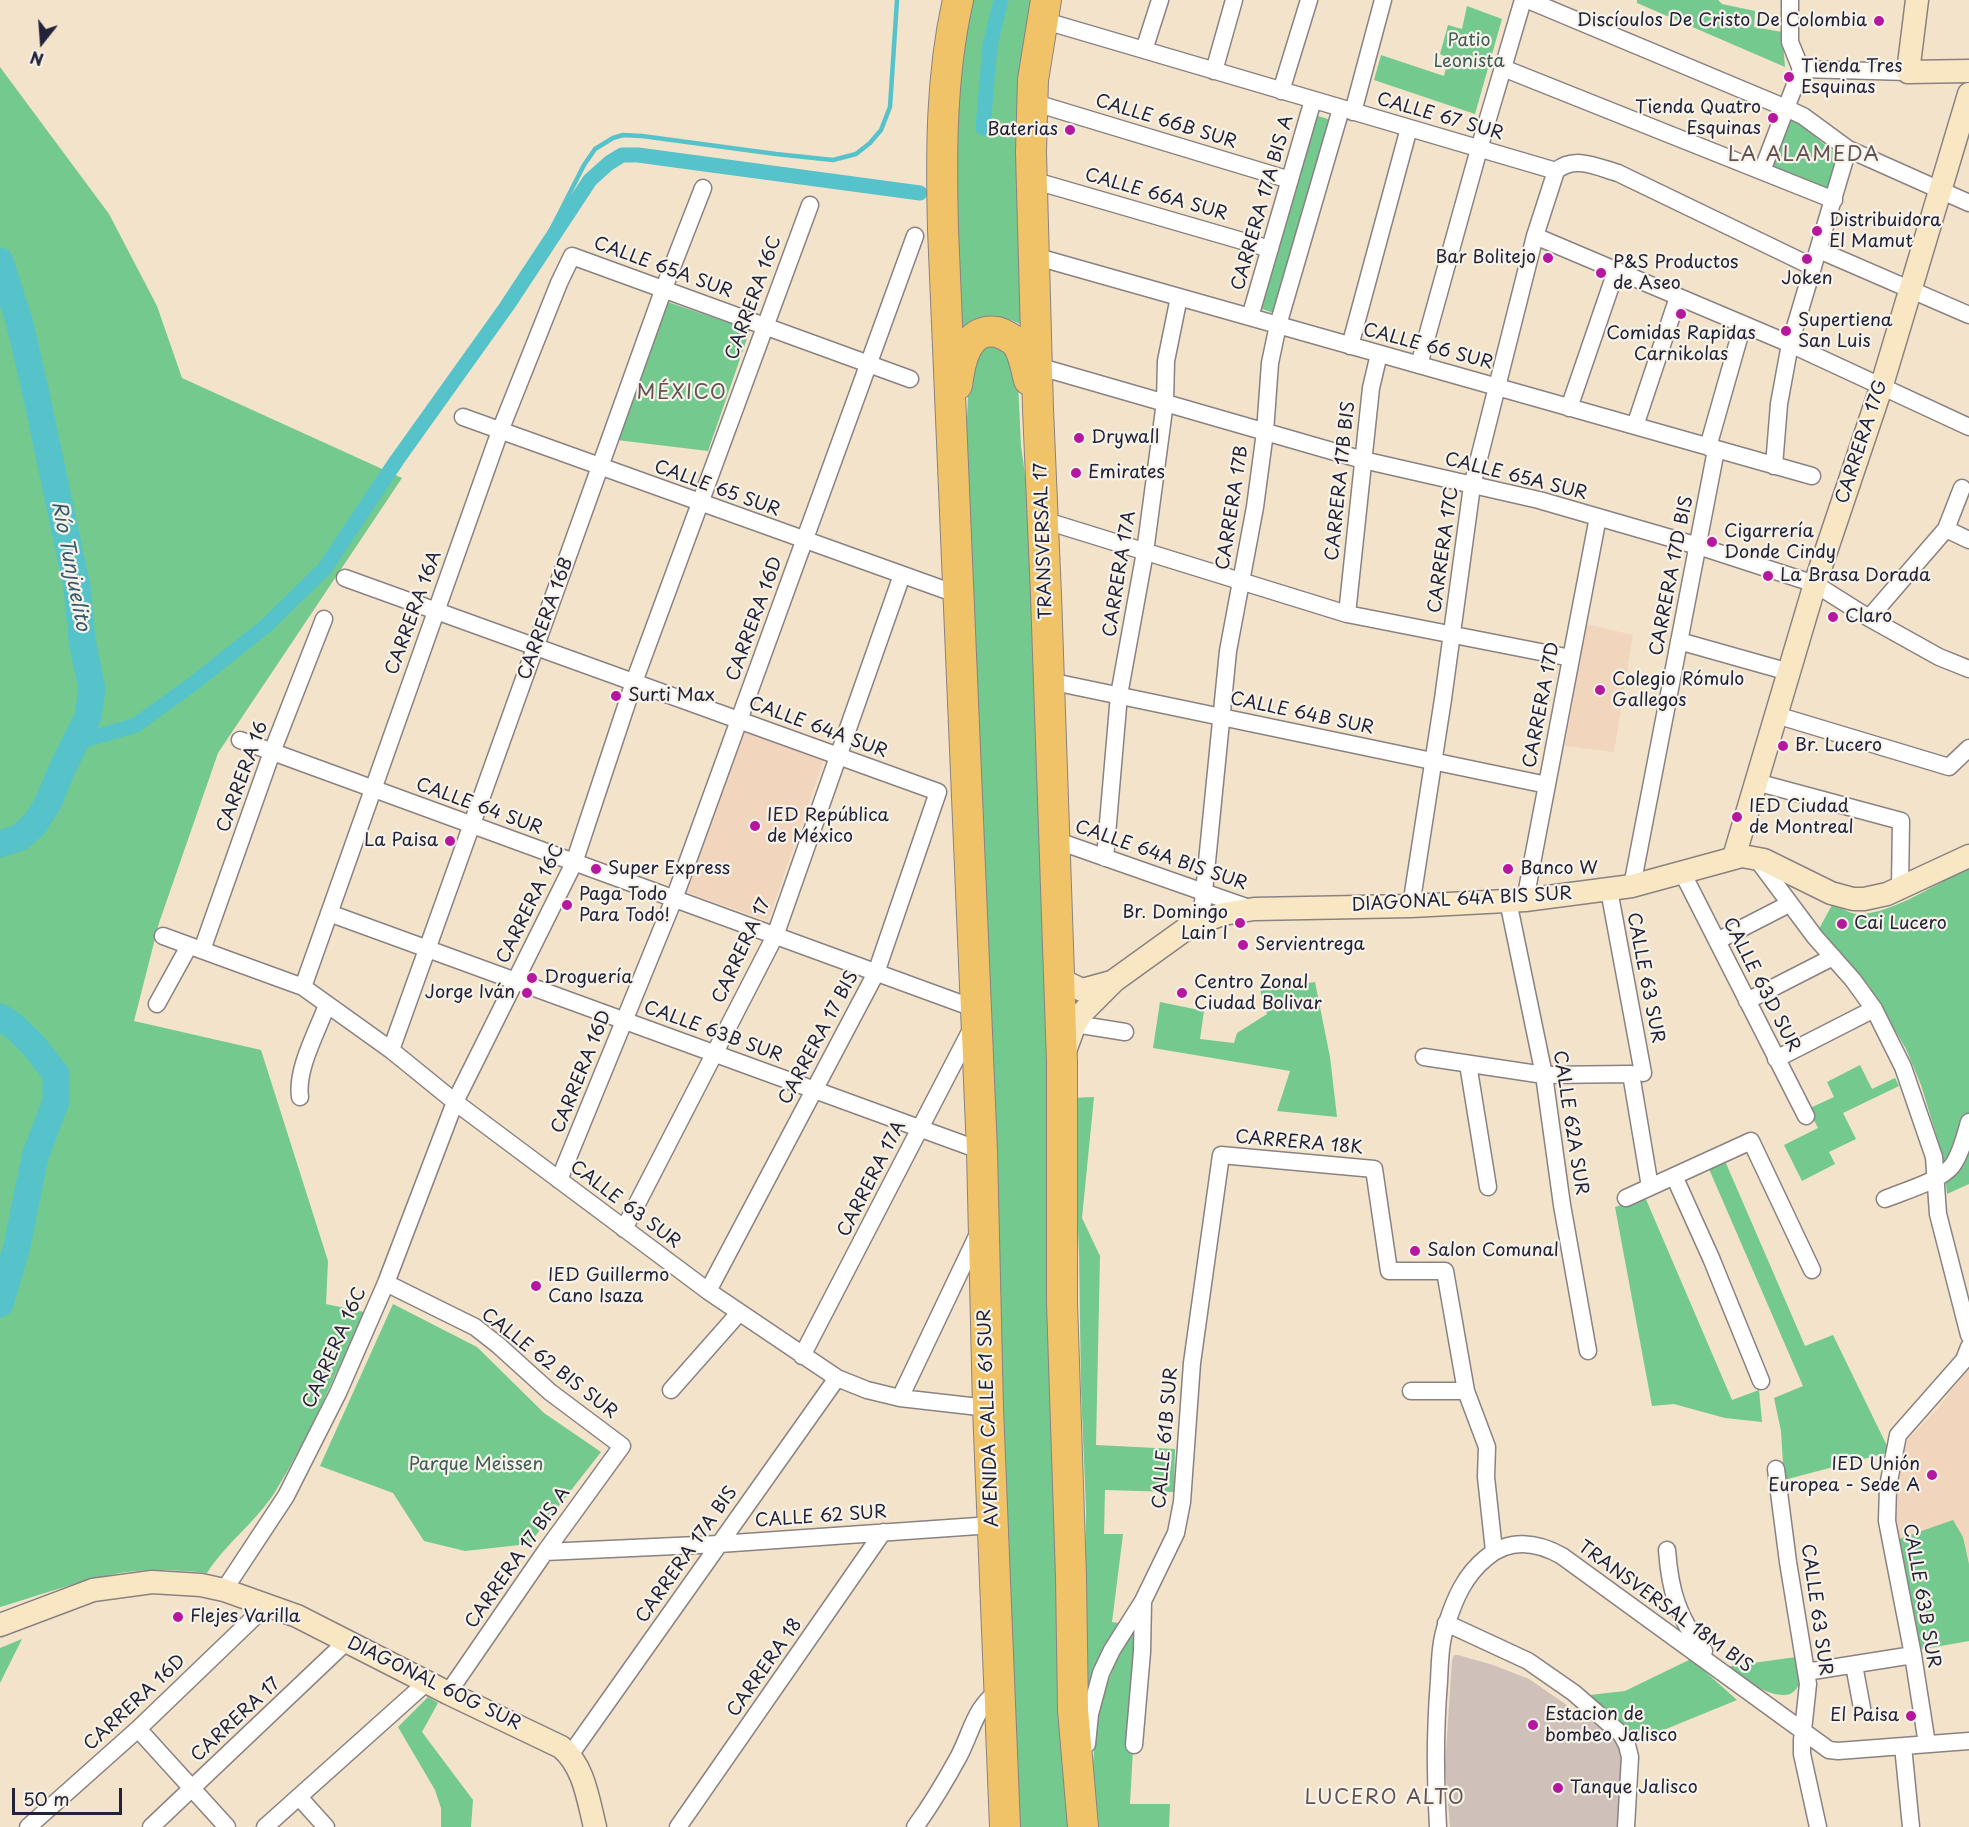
<!DOCTYPE html>
<html>
<head>
<meta charset="utf-8">
<style>
  body { margin:0 }
  #map { position:relative; width:1969px; height:1827px; overflow:hidden; background:#f3e3ca; font-family:"Playpen Sans",sans-serif }
  canvas { display:block }
  .north { position:absolute; left:12px; top:12px; width:60px; height:60px; -webkit-text-stroke:4px #f7f3e8; paint-order:stroke; rotate:197deg; font-size:16px; font-weight:700; line-height:24px; text-align:center; color:#22223b }
  .north::after { content:''; display:block; margin:auto; width:21px; height:27px; background:#22223b; clip-path:polygon(50% 0,100% 100%,50% 72%,0 100%) }
  .scale { position:absolute; left:12px; top:1788px; width:110px; height:27px; box-sizing:border-box; border:3px solid #22223b; border-top:0; padding-left:8px; font-size:18px; line-height:21px; white-space:nowrap; color:#22223b; -webkit-text-stroke:4px #f7f3e8; paint-order:stroke }
</style>
</head>
<body>
<div id="map">
<canvas width="1969" height="1827"></canvas>
<div class="north">N</div>
<div class="scale">50 m</div>
</div>
<script>
const context = document.querySelector('canvas').getContext('2d');
context.lineJoin = 'round';
function fillPath(path, color) { context.fillStyle = color; context.fill(path, 'evenodd'); }
function stroke(path, color, width, dash) { context.strokeStyle = color; context.lineWidth = width; context.lineCap = dash ? 'butt' : 'round'; context.setLineDash(dash || []); context.stroke(path); }
function drawText(font, color, halo, rows, align = 'center') {
  context.font = font + ' "Playpen Sans",sans-serif'; context.lineWidth = 4.5; context.setLineDash([]); context.textBaseline = 'middle'; context.strokeStyle = halo; context.fillStyle = color; for (const [text, x, y, turn = 0] of rows) {
    context.save(); context.translate(x, y); context.rotate((+turn || 0) * Math.PI / 180); context.textAlign = isNaN(turn) ? turn : align; if (halo) context.strokeText(text, 0, 0); context.fillText(text, 0, 0); context.restore();
  }
}
const built = new Path2D(`
  M1586 624 1633 635 1614 752 1565 746Z
  M742 731 824 760 768 921 686 892Z
  M1969 1367V1564L1963 1537 1896 1540 1892 1513 1902 1449 1909 1438 1938 1408Z`);
const industrial = new Path2D(`
  M1454 1655H1458L1493 1665 1529 1679 1622 1743 1626 1751 1620 1827H1450L1445 1766 1452 1660Z`);
const green = new Path2D(`
  M968 0H1036L1024 326C991 309 983 319 954 338L951 132Z
  M1637 0H1718L1722 4 1755 11 1754 27 1782 32 1785 67 1637 3Z
  M1467 6 1502 19 1475 114 1374 80 1381 55 1444 76 1448 58 1440 54 1448 25 1462 29Z
  M0 67 109 214 157 306 182 378 402 478 218 753 159 923 134 1021 261 1050 328 1261 326 1304 364 1312C336 1373 310 1435 275 1492 256 1522 226 1543 207 1573 179 1570 148 1568 120 1573 79 1581 40 1595 0 1607Z
  M1315 115 1331 120 1274 313 1259 308Z
  M1789 117C1809 125 1820 146 1840 154L1827 188 1770 166Z
  M665 301 750 330 708 451 617 440Z
  M990 344 1006 348 1018 381 1021 446 1028 495 1036 610 1071 1827H1016L966 441 969 373 982 347Z
  M1969 867V1184L1947 1194 1943 1157 1921 1085 1906 1049 1869 986 1819 929 1833 903C1840 907 1849 914 1858 914 1890 915 1940 882 1969 867Z
  M1315 982 1330 1057 1337 1117 1277 1111 1290 1071 1153 1048 1160 1002 1204 1011 1200 1039 1234 1043 1237 1033 1267 1014 1260 990Z
  M1860 1065 1872 1089 1895 1078 1899 1086 1843 1113 1856 1139 1829 1152 1835 1164 1802 1181 1784 1145 1818 1128 1808 1109 1834 1097 1827 1082Z
  M1094 1097 1082 1218 1100 1256 1096 1445 1175 1449 1174 1492 1105 1490 1104 1534H1123L1112 1622 1119 1623 1084 1723 1086 1510 1081 1387 1079 1255 1073 1098Z
  M1725 1161 1805 1346 1833 1335 1890 1452 1784 1480 1781 1431 1774 1398 1803 1386 1709 1169Z
  M1645 1197 1732 1400 1759 1390 1762 1422 1725 1418 1674 1404 1652 1406 1615 1207Z
  M393 1304 477 1347 544 1413 601 1452 529 1544 465 1551 424 1541 393 1493 320 1466Z
  M1953 1520 1963 1537 1969 1564V1641L1918 1650 1896 1540Z
  M1140 1619 1130 1804H1170L1169 1827H1095L1093 1764 1096 1727 1104 1694 1117 1656Z
  M22 1639 0 1683V1648Z
  M1796 1657 1800 1684C1797 1687 1795 1692 1790 1694 1772 1700 1739 1677 1724 1667Z
  M1691 1659 1737 1700 1639 1740 1581 1696 1625 1691Z
  M428 1697 438 1703 422 1732 473 1800 471 1827H441V1808L435 1790 398 1727Z`);
const stream = new Path2D(`
  M532 267 584 165 595 149 613 138 623 135 642 136 776 154 833 160 856 154 870 143 881 130 890 107 897 0`);
const canal = new Path2D(`
  M983 128 990 45 1001 0
  M75 743 136 725 194 683 267 625 325 568 397 460 507 306 590 180 609 163 622 155H638L920 193`);
const river = new Path2D(`
  M0 261 19 321 35 389 77 587 82 640 92 689 88 717 62 769 48 803 35 824 19 838 0 844
  M0 1017 15 1027 34 1046 56 1074V1101L35 1157 17 1246 0 1304`);
const street = new Path2D(`
  M1528 0 1786 108 1803 116 1848 149 1969 203
  M1042 20 1556 171C1574 155 1597 167 1618 173L1813 267
  M1144 50 1160 0
  M1503 68 1834 200
  M1801 69 1908 72
  M1214 71 1234 0
  M1281 91 1309 0
  M1032 102 1290 180
  M1353 112 1383 0
  M1762 171 1801 69 1790 42V0
  M1032 180 1270 249
  M1535 236 1790 344 1969 427
  M1819 250 1969 315
  M1034 256 1812 476
  M1250 317 1313 100
  M1350 346 1409 128
  M1419 365 1479 149 1523 0
  M1037 366 1363 460 1539 500 1698 546 1815 584 1869 618 1939 657 1969 669
  M1569 408 1616 271
  M463 417 959 595
  M1635 426 1678 297
  M1708 447 1743 324
  M1774 466 1779 404 1790 344 1848 149
  M1043 520 1347 614 1571 658
  M1946 529 1969 540
  M345 578 938 792 876 973 708 1291
  M1347 614 1371 388 1379 354
  M1869 618 1946 529 1962 488
  M1679 641 1789 672
  M1049 681 1547 785
  M1776 715 1949 767 1969 748
  M240 740 976 1009
  M1756 782 1901 821 1900 888
  M1055 840 1252 909
  M1105 858 1119 695 1145 552 1165 402 1166 361 1179 297
  M1756 858 1815 937 1853 980 1874 1009 1903 1067 1934 1157 1938 1214 1969 1335
  M1682 872 1806 1116
  M1632 886 1716 450
  M1609 890 1643 1073
  M1525 900 1598 517
  M1508 901 1544 1075 1562 1205 1588 1351
  M1411 906 1443 699 1472 486 1535 236 1556 171
  M329 913 982 1151
  M1201 922 1228 651 1255 507 1265 432 1270 363 1278 325 1341 109
  M163 936 303 987 391 1050 455 1102 708 1291 837 1378 867 1390 900 1398 988 1408
  M1717 941 1789 904
  M202 950 272 752 324 619
  M303 987 500 431 559 283 572 256 910 379
  M1747 1001 1833 957
  M157 1004 189 946
  M1075 1024 1125 1032
  M391 1050 664 288 703 188
  M1424 1057 1544 1075 1631 1074 1650 1187
  M1776 1059 1874 1009
  M1468 1064 1488 1187
  M300 1097C296 1069 317 1032 327 1005
  M1674 1176 1711 1258 1761 1381
  M559 1180 674 899 915 236
  M1626 1198 1751 1141 1812 1270
  M1885 1199C1904 1191 1940 1181 1952 1166 1961 1154 1965 1136 1969 1122
  M624 1229 775 936 902 575
  M386 1283 475 1327 498 1345 550 1392 622 1446 545 1552 448 1693
  M802 1356 973 1026
  M671 1390 739 1313
  M1411 1391H1466
  M900 1398 978 1234
  M1776 1469 1788 1562 1808 1684 1802 1740V1754L1818 1827
  M1667 1550C1670 1591 1678 1618 1704 1651
  M545 1552 719 1544 992 1525
  M224 1590 286 1496 338 1393 386 1283 455 1102 574 863 634 682 810 205
  M1446 1623 1528 1661 1574 1693 1621 1734 1627 1745 1630 1757 1626 1827
  M1854 1665 1862 1708
  M1806 1672 1913 1655
  M138 1729 227 1827
  M1087 1744 1090 1714 1101 1673 1112 1650 1143 1601 1176 1533 1182 1502 1192 1363 1221 1155 1374 1169 1389 1271H1445L1466 1391 1487 1447 1486 1477 1494 1551
  M1927 1744 1913 1655 1887 1521 1888 1486 1898 1435 1964 1360 1969 1347
  M1134 1745 1142 1652 1143 1602
  M1903 1746 1911 1827
  M570 1755 837 1378
  M299 1797 326 1827
  M28 1827 138 1729 267 1605
  M151 1827 347 1641
  M265 1827 427 1682
  M678 1827 883 1532
  M915 1827C931 1805 946 1780 959 1756 972 1731 975 1706 1000 1690
  M1438 1827C1435 1778 1435 1730 1439 1681 1440 1662 1440 1641 1447 1623 1455 1598 1465 1575 1486 1558 1509 1538 1537 1542 1562 1556L1829 1750 1838 1751 1969 1741`);
const secondary = new Path2D(`
  M1917 0 1908 72 1969 71
  M1734 857 1815 584 1881 388 1969 94
  M1059 979 1082 990 1111 982
  M1065 1051 1075 1024 1081 1014 1115 980 1190 926 1223 914 1254 909 1411 906 1525 900 1632 886 1742 856 1764 860 1831 893 1853 899H1864L1887 894 1969 856
  M0 1625 93 1590 152 1582 201 1585 224 1590 297 1616 448 1693 561 1747C584 1766 588 1799 595 1827`);
const highway = new Path2D(`
  M958 0C941 75 941 153 943 229L982 1151 988 1408 1005 1827
  M1046 0 1033 80 1031 152 1038 409 1046 595 1062 1062V1302L1071 1577 1073 1710 1083 1827
  M957 385C960 362 966 327 997 332 1004 334 1013 339 1017 344 1024 354 1026 369 1029 380`);
const markers = [
  [1879,21,6,"#b5179e"],
  [1789,77,6,"#b5179e"],
  [1773,118,6,"#b5179e"],
  [1070,130,6,"#b5179e"],
  [1817,231,6,"#b5179e"],
  [1548,258,6,"#b5179e"],
  [1807,259,6,"#b5179e"],
  [1601,273,6,"#b5179e"],
  [1681,314,6,"#b5179e"],
  [1786,331,6,"#b5179e"],
  [1079,438,6,"#b5179e"],
  [1076,473,6,"#b5179e"],
  [1712,542,6,"#b5179e"],
  [1768,576,6,"#b5179e"],
  [1833,617,6,"#b5179e"],
  [1600,690,6,"#b5179e"],
  [616,696,6,"#b5179e"],
  [1783,746,6,"#b5179e"],
  [1737,817,6,"#b5179e"],
  [755,826,6,"#b5179e"],
  [450,841,6,"#b5179e"],
  [596,869,6,"#b5179e"],
  [1508,869,6,"#b5179e"],
  [567,905,6,"#b5179e"],
  [1240,923,6,"#b5179e"],
  [1842,924,6,"#b5179e"],
  [1243,945,6,"#b5179e"],
  [532,978,6,"#b5179e"],
  [527,993,6,"#b5179e"],
  [1182,993,6,"#b5179e"],
  [1415,1251,6,"#b5179e"],
  [536,1286,6,"#b5179e"],
  [1932,1475,6,"#b5179e"],
  [178,1617,6,"#b5179e"],
  [1911,1716,6,"#b5179e"],
  [1533,1725,6,"#b5179e"],
  [1558,1788,6,"#b5179e"]
];
const poiNames = [
  ["Discíoulos De Cristo De Colombia",1867,21,"right"],
  ["Tienda Tres",1801,67],
  ["Esquinas",1801,88],
  ["Tienda Quatro",1761,108,"right"],
  ["Esquinas",1761,129,"right"],
  ["Baterias",1058,130,"right"],
  ["Distribuidora",1829,221],
  ["El Mamut",1829,242],
  ["Bar Bolitejo",1536,258,"right"],
  ["P&S Productos",1613,263],
  ["de Aseo",1613,284],
  ["Joken",1807,279,"center"],
  ["Supertiena",1798,321],
  ["San Luis",1798,342],
  ["Comidas Rapidas",1681,334,"center"],
  ["Carnikolas",1681,355,"center"],
  ["Drywall",1091,438],
  ["Emirates",1088,473],
  ["Cigarrería",1724,532],
  ["Donde Cindy",1724,553],
  ["La Brasa Dorada",1780,576],
  ["Claro",1845,617],
  ["Colegio Rómulo",1612,680],
  ["Gallegos",1612,701],
  ["Surti Max",628,696],
  ["Br. Lucero",1795,746],
  ["IED Ciudad",1749,807],
  ["de Montreal",1749,828],
  ["IED República",767,816],
  ["de México",767,837],
  ["La Paisa",438,841,"right"],
  ["Super Express",608,869],
  ["Banco W",1520,869],
  ["Paga Todo",579,895],
  ["Para Todo!",579,916],
  ["Br. Domingo",1228,913,"right"],
  ["Lain I",1228,934,"right"],
  ["Cai Lucero",1854,924],
  ["Servientrega",1255,945],
  ["Droguería",544,978],
  ["Centro Zonal",1194,983],
  ["Ciudad Bolivar",1194,1004],
  ["Jorge Iván",515,993,"right"],
  ["Salon Comunal",1427,1251],
  ["IED Guillermo",548,1276],
  ["Cano Isaza",548,1297],
  ["IED Unión",1920,1465,"right"],
  ["Europea - Sede A",1920,1486,"right"],
  ["Flejes Varilla",190,1617],
  ["Estacion de",1545,1715],
  ["bombeo Jalisco",1545,1736],
  ["El Paisa",1899,1716,"right"],
  ["Tanque Jalisco",1570,1788]
];
const parkNames = [
  ["Patio",1469,41],
  ["Leonista",1469,62],
  ["Parque Meissen",476,1465]
];
const streetNames = [
  ["CALLE 67 SUR",1440,117,16],
  ["CALLE 66B SUR",1166,122,17],
  ["CALLE 66A SUR",1156,195,16],
  ["CARRERA 17A BIS A",1263,203,-74],
  ["CALLE 65A SUR",663,268,20],
  ["CARRERA 16C",754,298,-70],
  ["CALLE 66 SUR",1428,347,15],
  ["CARRERA 17G",1862,442,-72],
  ["CALLE 65A SUR",1516,477,14],
  ["CARRERA 17B BIS",1341,481,-84],
  ["CALLE 65 SUR",717,489,20],
  ["CARRERA 17B",1233,508,-81],
  ["TRANSVERSAL 17",1044,541,-92],
  ["CARRERA 17C",1444,550,-82],
  ["CARRERA 17A",1120,574,-81],
  ["CARRERA 17D BIS",1672,576,-79],
  ["CARRERA 16A",414,613,-70],
  ["CARRERA 16B",546,619,-70],
  ["CARRERA 16D",755,619,-70],
  ["CARRERA 17D",1542,705,-79],
  ["CALLE 64B SUR",1302,714,12],
  ["CALLE 64A SUR",818,728,20],
  ["CARRERA 16",243,777,-70],
  ["CALLE 64 SUR",479,807,20],
  ["CALLE 64A BIS SUR",1161,856,19],
  ["DIAGONAL 64A BIS SUR",1462,900,-3],
  ["CARRERA 16C",531,904,-64],
  ["CARRERA 17",742,951,-65],
  ["CALLE 63 SUR",1645,978,79],
  ["CALLE 63D SUR",1761,985,63],
  ["CALLE 63B SUR",713,1032,20],
  ["CARRERA 17 BIS",819,1038,-62],
  ["CARRERA 16D",582,1072,-68],
  ["CALLE 62A SUR",1570,1123,81],
  ["CARRERA 18K",1299,1143,5],
  ["CARRERA 17A",872,1179,-63],
  ["CALLE 63 SUR",625,1205,37],
  ["CARRERA 16C",335,1348,-66],
  ["CALLE 62 BIS SUR",549,1364,38],
  ["AVENIDA CALLE 61 SUR",989,1418,-92],
  ["CALLE 61B SUR",1166,1438,-85],
  ["CALLE 62 SUR",821,1517,-4],
  ["CARRERA 17A BIS",687,1555,-55],
  ["CARRERA 17 BIS A",518,1558,-55],
  ["CALLE 63B SUR",1921,1596,80],
  ["TRANSVERSAL 18M BIS",1665,1607,36],
  ["CALLE 63 SUR",1816,1610,82],
  ["CARRERA 18",765,1668,-55],
  ["DIAGONAL 60G SUR",434,1684,26],
  ["CARRERA 16D",135,1703,-43],
  ["CARRERA 17",236,1720,-43]
];
const neighbourhoodNames = [
  ["LA ALAMEDA",1804,155],
  ["MÉXICO",682,393],
  ["LUCERO ALTO",1385,1798]
];
const waterNames = [
  ["Río Tunjuelito",70,566,79]
];
fillPath(built, '#f2d5bd');
fillPath(industrial, '#cfc1ba');
fillPath(green, '#73c98e');
stroke(stream, '#56c3cb', 4.5);
stroke(canal, '#56c3cb', 15);
stroke(river, '#56c3cb', 27);
stroke(street, '#8a8282', 19);
stroke(secondary, '#8a8282', 25);
stroke(highway, '#8a8282', 32);
stroke(street, '#fff', 16);
stroke(secondary, '#f9e7c3', 22);
stroke(highway, '#f1c369', 30);
for (const [x, y, r, color] of markers) { const dot = new Path2D(); dot.arc(x, y, r, 0, 2 * Math.PI); context.fillStyle = color; context.fill(dot); stroke(dot, '#f7f3e8', 2); }
drawText('18px', '#22223b', '#f7f3e8', poiNames, 'left');
drawText('18px', '#3e5c58', '#f7f3e8', parkNames);
drawText('18px', '#22223b', '#f7f3e8', streetNames);
context.letterSpacing = '1.5px';
drawText('20px', '#625155', '#f7f3e8', neighbourhoodNames);
context.letterSpacing = '0px';
drawText('italic 20px', '#345a6d', '#f7f3e8', waterNames);
</script>
</body>
</html>
